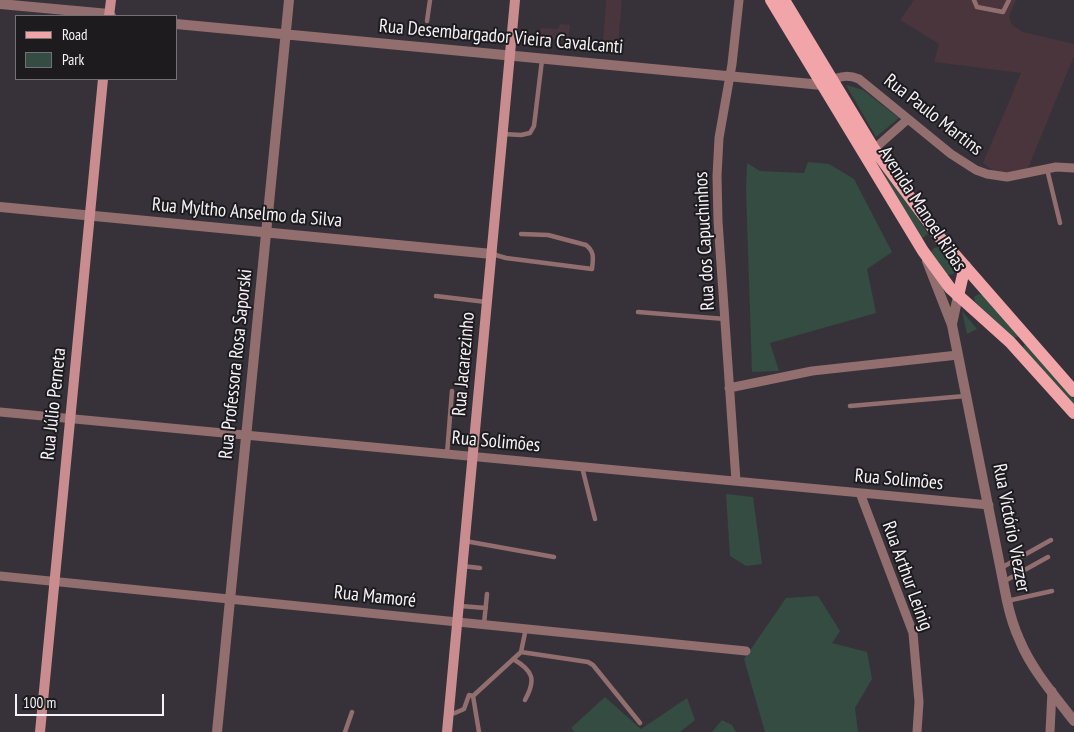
<!DOCTYPE html>
<html>
<head>
<meta charset="utf-8">
<style>
  body { margin:0 }
  #map { position:relative; width:1074px; height:732px; overflow:hidden; background:#37323a; font-family:"PT Sans Narrow",sans-serif }
  canvas { display:block }
  .legend { position:absolute; left:15px; top:15px; width:162px; height:65px; box-sizing:border-box; background:#1d1b1e; border:1px solid #737175; margin:0; padding:6px 9px; list-style:none; font-size:15px; color:#f5f2f7 }
  .legend li { display:flex; align-items:center; gap:10px; height:25px }
  .legend b { width:25px; border:1px solid #737175 }
  .scale { position:absolute; left:15px; top:694px; width:149px; height:22px; box-sizing:border-box; border:2px solid #f5f2f7; border-top:0; padding-left:6px; font-size:15px; line-height:18px; white-space:nowrap; color:#f5f2f7; -webkit-text-stroke:4px #1d1b1e; paint-order:stroke }
</style>
</head>
<body>
<div id="map">
<canvas width="1074" height="732"></canvas>
<ul class="legend">
<li><b style="height:6px;background:#f2a5a8"></b>Road</li>
<li><b style="height:14px;background:#344c41"></b>Park</li>
</ul>
<div class="scale">100 m</div>
</div>
<script>
const context = document.querySelector('canvas').getContext('2d');
context.lineJoin = 'round';
function fillPath(path, color) { context.fillStyle = color; context.fill(path, 'evenodd'); }
function stroke(path, color, width, dash) { context.strokeStyle = color; context.lineWidth = width; context.lineCap = dash ? 'butt' : 'round'; context.setLineDash(dash || []); context.stroke(path); }
function drawText(font, color, halo, rows, align = 'center') {
  context.font = font + ' "PT Sans Narrow",sans-serif'; context.lineWidth = 4; context.setLineDash([]); context.textBaseline = 'middle'; context.strokeStyle = halo; context.fillStyle = color; for (const [text, x, y, turn = 0] of rows) {
    context.save(); context.translate(x, y); context.rotate((+turn || 0) * Math.PI / 180); context.textAlign = isNaN(turn) ? turn : align; if (halo) context.strokeText(text, 0, 0); context.fillText(text, 0, 0); context.restore();
  }
}
const industrial = new Path2D(`
  M914 0H1016L1009 16 1012 25 1023 32 1074 44V56L1028 168 1007 173 995 172 983 163 1021 73 934 62 939 44 900 20Z`);
const education = new Path2D(`
  M606 0H622L618 45 603 44Z
  M560 24 570 25 568 40 540 39 541 28 558 29Z`);
const green = new Path2D(`
  M846 85 863 90 899 118 876 137Z
  M846 111 928 234 921 239Z
  M808 162 829 164 854 179 892 252 867 269 876 313 770 343 779 371 752 372 746 189 747 163 760 171 804 173Z
  M939 247 957 266V269C955 274 951 276 946 274L930 253 934 248Z
  M979 294 984 296 1017 334 1018 337 1013 338 975 302 974 297Z
  M962 311 977 329 967 334Z
  M1024 345H1026L1074 399V405L1023 348Z
  M726 494 753 497 762 564 746 566 730 556Z
  M818 596 840 631 832 643 867 652 872 679 855 708 858 732H765L744 659 786 598Z
  M605 697 641 729 687 698 695 720 680 732H575L571 728Z
  M722 720 732 725 736 732H712Z`);
const service = new Path2D(`
  M974 0 977 7 1003 12 1009 0
  M427 21 430 0
  M503 134 521 135 530 133 534 126 542 60
  M1047 169 1060 223
  M492 254 506 258 592 269C593 259 595 252 586 245L548 235 521 234
  M436 296 486 302
  M638 312 725 319
  M850 406 965 396
  M447 454 452 391
  M582 467 595 519
  M465 541 554 557
  M462 566 480 568
  M1001 568 1051 540
  M1003 582 1048 557
  M1007 601 1052 591
  M460 606 486 608
  M484 624 487 594
  M526 628 521 652 588 662 593 665 640 723
  M513 659C534 671 536 680 525 700
  M473 696 479 732
  M449 714 455 713 464 709 469 695 473 696 521 652
  M345 732 352 712`);
const minor = new Path2D(`
  M833 79C843 76 849 75 859 79L951 154 976 170 987 174 1007 177 1056 167 1074 168
  M874 149 908 119
  M729 388 812 371 958 355
  M0 412 989 505
  M736 481 718 221 717 176 719 138 732 64 739 0
  M860 493 913 633 919 702 917 732
  M0 576 746 651
  M1050 732 1052 691`);
const tertiary = new Path2D(`
  M0 4 109 14 111 16
  M176 24 822 85 827 82
  M0 207 492 254
  M927 261 952 325 1007 601C1010 615 1014 628 1020 641 1032 670 1055 696 1074 721
  M952 324 958 296
  M217 732 289 0`);
const secondary = new Path2D(`
  M109 16 111 0
  M40 732 103 79
  M447 732 515 0`);
const primary = new Path2D(`
  M771 0 923 251 950 288 1010 342 1074 413
  M784 0 874 149 941 239 1074 391
  M958 296 965 266`);
const streetNames = [
  ["Rua Desembargador Vieira Cavalcanti",501,37,5],
  ["Rua Paulo Martins",933,115,38],
  ["Avenida Manoel Ribas",922,209,57],
  ["Rua Myltho Anselmo da Silva",247,213,5],
  ["Rua dos Capuchinhos",705,241,-93],
  ["Rua Professora Rosa Saporski",236,364,-84],
  ["Rua Jacarezinho",464,364,-85],
  ["Rua Júlio Perneta",54,404,-84],
  ["Rua Solimões",496,442,5],
  ["Rua Solimões",899,480,5],
  ["Rua Victório Viezzer",1011,528,79],
  ["Rua Arthur Leinig",907,576,70],
  ["Rua Mamoré",375,597,6]
];
fillPath(industrial, '#49353b');
fillPath(education, '#48353e');
fillPath(green, '#344c41');
stroke(service, '#936e6f', 4.5);
stroke(minor, '#936e6f', 9);
stroke(tertiary, '#936e6f', 10);
stroke(secondary, '#c98d8f', 10);
stroke(primary, '#f2a5a8', 12);
drawText('19px', '#f5f2f7', '#1d1b1e', streetNames);
</script>
</body>
</html>
